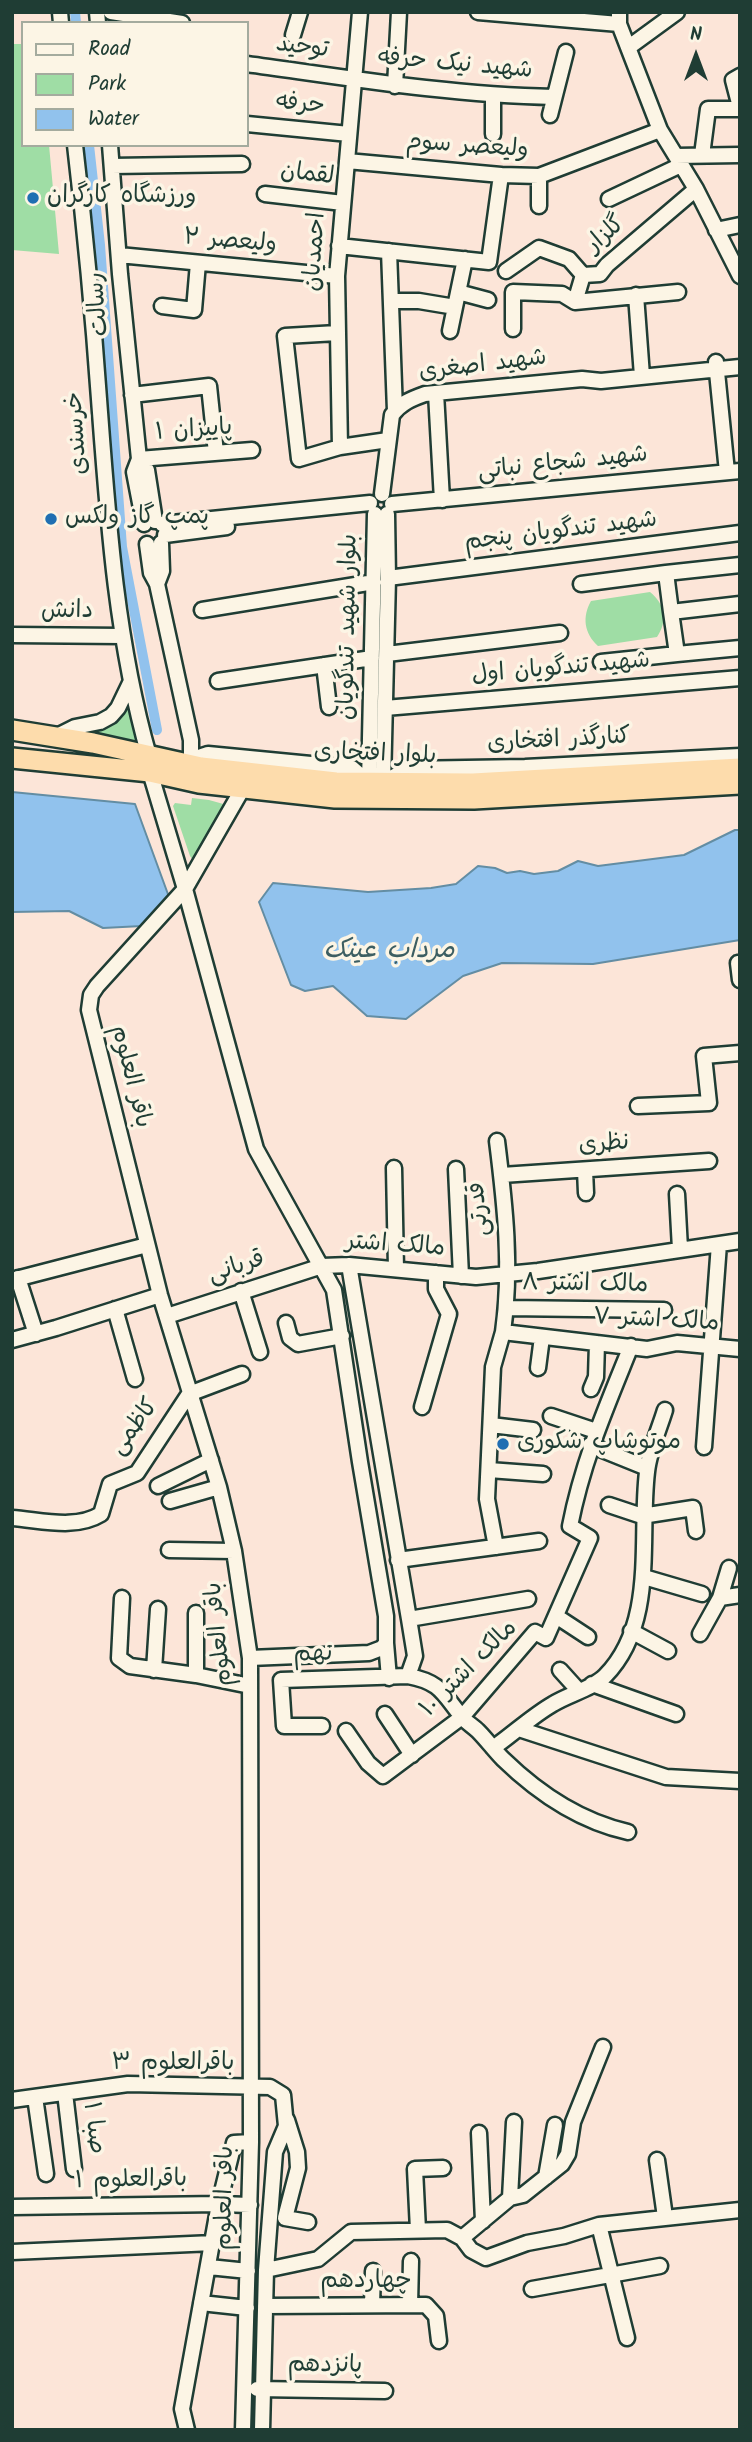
<!DOCTYPE html>
<html>
<head>
<meta charset="utf-8">
<style>
  body { margin:0 }
  #map { position:relative; width:752px; height:2442px; overflow:hidden; background:#fce5d8; font-family:Kalam,sans-serif }
  canvas { display:block }
  .frame { position:absolute; inset:0; border:14px solid #1f3d34; pointer-events:none }
  .legend { position:absolute; left:21px; top:21px; width:228px; height:126px; box-sizing:border-box; background:#fcf5e5; border:2px solid #a4ab9e; margin:0; padding:9px 12px; list-style:none; font-size:21px; color:#1f3d34 }
  .legend li { display:flex; align-items:center; gap:14px; height:35px }
  .legend b { width:35px; border:2px solid #a4ab9e }
  .north { position:absolute; left:661px; top:21px; width:70px; height:70px; -webkit-text-stroke:5px #fcf5e5; paint-order:stroke; rotate:0deg; font-size:19px; font-weight:700; line-height:28px; text-align:center; color:#1f3d34 }
  .north::after { content:''; display:block; margin:auto; width:24px; height:32px; background:#1f3d34; clip-path:polygon(50% 0,100% 100%,50% 72%,0 100%) }
</style>
</head>
<body>
<div id="map">
<canvas width="752" height="2442"></canvas>
<div class="frame"></div>
<ul class="legend">
<li><b style="height:9px;background:#fcf5e5"></b>Road</li>
<li><b style="height:19px;background:#9fdda5"></b>Park</li>
<li><b style="height:19px;background:#91c2ed"></b>Water</li>
</ul>
<div class="north">N</div>
</div>
<script>
const context = document.querySelector('canvas').getContext('2d');
context.lineJoin = 'round';
function fillPath(path, color) { context.fillStyle = color; context.fill(path, 'evenodd'); }
function stroke(path, color, width, dash) { context.strokeStyle = color; context.lineWidth = width; context.lineCap = dash ? 'butt' : 'round'; context.setLineDash(dash || []); context.stroke(path); }
function drawText(font, color, halo, rows, align = 'center') {
  context.font = font + ' Kalam,"Playpen Sans Arabic",sans-serif'; context.lineWidth = 7; context.setLineDash([]); context.textBaseline = 'middle'; context.strokeStyle = halo; context.fillStyle = color; for (const [text, x, y, turn = 0] of rows) {
    context.save(); context.translate(x, y); context.rotate((+turn || 0) * Math.PI / 180); context.textAlign = isNaN(turn) ? turn : align; if (halo) context.strokeText(text, 0, 0); context.fillText(text, 0, 0); context.restore();
  }
}
const green = new Path2D(`
  M12 44H23V145H49L59 254 12 250Z
  M650 592C665 604 668 621 657 637L598 646C584 633 582 617 591 601Z
  M129 701 140 744 84 733 85 730 124 712Z
  M192 798 209 800 227 805 194 862 190 856 173 806 175 803 191 805Z`);
const water = new Path2D(`
  M12 792 135 804 169 897 142 926 103 928 69 911 12 912Z
  M735 830H740V940L593 964 502 963 463 976 406 1019 367 1016 333 986 305 991 291 985 259 902 273 883 368 892 431 888 456 884 478 866 495 868 507 873 520 871 534 874 558 871 578 861 598 866 684 855Z`);
const canal = new Path2D(`
  M75 12 76 23
  M89 145 100 245 122 547 157 730`);
const minor = new Path2D(`
  M60 12 61 23
  M97 12 98 23
  M111 12 182 23
  M360 12 337 276 340 447 388 440
  M478 12 619 24
  M619 12V24L660 130 696 189 740 276
  M293 35 300 12
  M629 47 677 12
  M247 64C349 78 450 95 554 97
  M740 76 733 80 740 107
  M395 86 399 12
  M550 115 566 52
  M247 124 349 134
  M493 134V96
  M75 145C85 230 93 314 99 399 108 520 116 640 149 756
  M110 145 120 274 139 459 134 472 144 524
  M702 155 708 109H740
  M676 156 740 155
  M347 161 501 175 539 176 660 130
  M112 166 242 164
  M539 176V206
  M265 194 343 203
  M609 199 681 165
  M716 230 740 225
  M339 246 489 262 501 175
  M389 251 395 411
  M119 255 337 276
  M506 271 539 248 569 259 583 275 600 274 607 265 696 189
  M458 292 488 300
  M636 295 642 376
  M391 301H419L455 307
  M575 302 583 275
  M162 306 194 310 198 263
  M513 329V292L562 294 575 302 678 292
  M450 331 465 259
  M337 333 285 336 299 459 340 447
  M716 362 727 472
  M436 393 442 500
  M132 395 209 386 216 453
  M139 459 252 450
  M139 459 147 470 155 521
  M382 494 392 415C401 403 411 399 425 394L582 379 601 381 740 367
  M392 504 740 471
  M162 524 370 503
  M165 535 227 527
  M147 544 151 573 157 584 191 740V765
  M388 578 740 533
  M157 584 162 571 161 543
  M581 584 666 573
  M202 610 374 582
  M671 612 666 573 740 565
  M12 635 122 636
  M387 654 560 633
  M677 654 740 648
  M601 662 677 654 671 612 740 604
  M324 665 329 707
  M218 681 372 658
  M385 708 740 678
  M55 737 75 727 100 722 111 716 118 708 131 681
  M191 765 199 757 208 754 352 768 369 783
  M150 772 185 889 256 1149 334 1290 360 1462 386 1616V1643L382 1648 369 1653 250 1658
  M384 782 407 769 525 767 740 756
  M369 783 375 514
  M383 783 388 578 387 514
  M243 788 185 889 97 986 91 995 89 1010 160 1295 219 1487 234 1551 250 1658 251 2142 243 2430
  M738 963 740 980
  M638 1106 709 1103 704 1056 740 1053
  M497 1141C505 1205 512 1268 503 1332L647 1349 677 1343 740 1349
  M394 1168 396 1269
  M456 1169 461 1276
  M585 1170 586 1193
  M502 1175 709 1161
  M677 1194 680 1249
  M349 1265 409 1619 415 1656 408 1676
  M18 1278 36 1334
  M12 1280 147 1245
  M241 1291 260 1352
  M507 1308 664 1310
  M115 1309 135 1379
  M167 1316 322 1266 349 1265 476 1277 538 1271 740 1241
  M286 1323 290 1338 298 1344 342 1336
  M12 1340 56 1328 160 1295
  M538 1368 542 1337
  M591 1389 596 1377 597 1343
  M422 1407 449 1314 436 1289V1273
  M551 1416 596 1431
  M491 1425 533 1430
  M590 1445 647 1468
  M704 1447 719 1244
  M489 1470 543 1474
  M158 1486 211 1460
  M170 1501 219 1487
  M609 1505 642 1516 693 1508 696 1531
  M12 1518C41 1520 75 1530 101 1514L110 1484 137 1473 189 1394 242 1374
  M496 1547 487 1499 493 1367 503 1332
  M169 1550 234 1551
  M398 1560 539 1541
  M644 1577 702 1594
  M122 1598 119 1658 130 1666 196 1675 250 1686
  M720 1598 740 1595
  M196 1613V1675
  M556 1616 588 1637
  M409 1619 528 1599
  M631 1631 668 1651
  M700 1634 720 1598 729 1568
  M386 1643 389 1678
  M154 1670 158 1609
  M560 1670 579 1691
  M592 1684 676 1714
  M385 1714 412 1755
  M322 1726H284L281 1680 408 1676C441 1682 443 1694 462 1717 466 1722 473 1726 478 1731 487 1740 494 1750 503 1759 539 1794 579 1821 628 1832
  M519 1729 666 1777 740 1781
  M346 1731 368 1763 383 1776 462 1717 535 1632 546 1638 590 1538 570 1526C583 1460 606 1408 631 1346
  M493 1748C513 1734 532 1716 553 1704 569 1694 592 1689 605 1676 657 1623 639 1539 647 1472 649 1451 659 1430 665 1410
  M65 2093 74 2169
  M35 2097 46 2174
  M12 2100 128 2084 270 2087 283 2095 286 2126 275 2152 266 2270 262 2430
  M287 2120 297 2152 298 2168 285 2218 308 2222
  M479 2133 483 2221
  M657 2160 665 2217
  M546 2177 555 2125
  M510 2198 514 2122
  M12 2207 219 2204 250 2205
  M599 2225 627 2338
  M418 2230 415 2169 443 2168
  M462 2238 510 2198 523 2195 562 2164 568 2154 573 2122 603 2047
  M12 2252 213 2243
  M209 2267 248 2271
  M266 2270 318 2259 351 2232 447 2230 462 2238 471 2250 486 2258 527 2243 564 2236 599 2225 740 2210
  M532 2289 660 2266
  M201 2303 247 2308
  M372 2305 373 2271
  M410 2305 411 2261
  M265 2306 426 2305 436 2316 439 2341
  M257 2389 385 2391
  M187 2430 182 2409 219 2204 234 2143 251 2142`);
const highway = new Path2D(`
  M12 730 93 743 201 767 336 782 473 783 740 768
  M12 758 150 772 199 783 335 798 474 799 740 784`);
const markers = [
  [33,198,7,"#1f6fb2"],
  [51,519,7,"#1f6fb2"],
  [503,1444,7,"#1f6fb2"]
];
const streetNames = [
  ["توحید",302,49,7],
  ["شهید نیک حرفه",455,66,5],
  ["حرفه",300,106,6],
  ["ولیعصر سوم",467,148,4],
  ["لقمان",307,176,7],
  ["گلزار",607,236,-41],
  ["ولیعصر ۲",230,243,5],
  ["احمدیان",317,252,-86],
  ["رسالت",100,304,-95],
  ["شهید اصغری",483,367,-7],
  ["پاییزان ۱",194,432,-4],
  ["خرسندی",79,433,-94],
  ["شهید شجاع نباتی",563,465,-6],
  ["شهید تندگویان پنجم",561,533,-7],
  ["دانش",67,613],
  ["بلوار شهید تندگویان",350,627,-89],
  ["شهید تندگویان اول",561,670,-5],
  ["کنارگذر افتخاری",559,742,-3],
  ["بلوار افتخاری",375,756,2],
  ["باقر العلوم",129,1077,76],
  ["نظری",604,1146,-4],
  ["قدرتی",481,1209,-95],
  ["مالک اشتر",395,1247,4],
  ["قربانی",237,1269,-18],
  ["مالک اشتر ۸",585,1286,1],
  ["مالک اشتر ۷",656,1322,3],
  ["کاظمی",136,1428,-53],
  ["باقر العلوم",221,1634,-96],
  ["نهم",313,1656,-1],
  ["مالک اشتر ۱۰",470,1670,-45],
  ["باقرالعلوم ۳",173,2065],
  ["صبا ۱",92,2128,83],
  ["باقرالعلوم ۱",131,2182,-1],
  ["باقر العلوم",227,2198,-89],
  ["چهاردهم",366,2283],
  ["پانزدهم",325,2367,1]
];
const poiNames = [
  ["ورزشگاه کارگران",47,198],
  ["پمپ گاز ولکس",65,519],
  ["موتوشاپ شکوری",517,1444]
];
const waterNames = [
  ["مرداب عینک",389,953]
];
fillPath(green, '#9fdda5');
fillPath(water, '#91c2ed');
stroke(water, '#638da3', 2);
stroke(canal, '#91c2ed', 10);
stroke(minor, '#1f3d34', 19);
stroke(highway, '#1f3d34', 24);
stroke(minor, '#fcf5e5', 14);
stroke(highway, '#fddcac', 19);
for (const [x, y, r, color] of markers) { const dot = new Path2D(); dot.arc(x, y, r, 0, 2 * Math.PI); context.fillStyle = color; context.fill(dot); stroke(dot, '#fcf5e5', 2.5); }
drawText('24px', '#1f3d34', '#fcf5e5', streetNames);
drawText('24px', '#1f3d34', '#fcf5e5', poiNames, 'left');
drawText('italic 26px', '#3c5e62', '#fcf5e5', waterNames);
</script>
</body>
</html>
